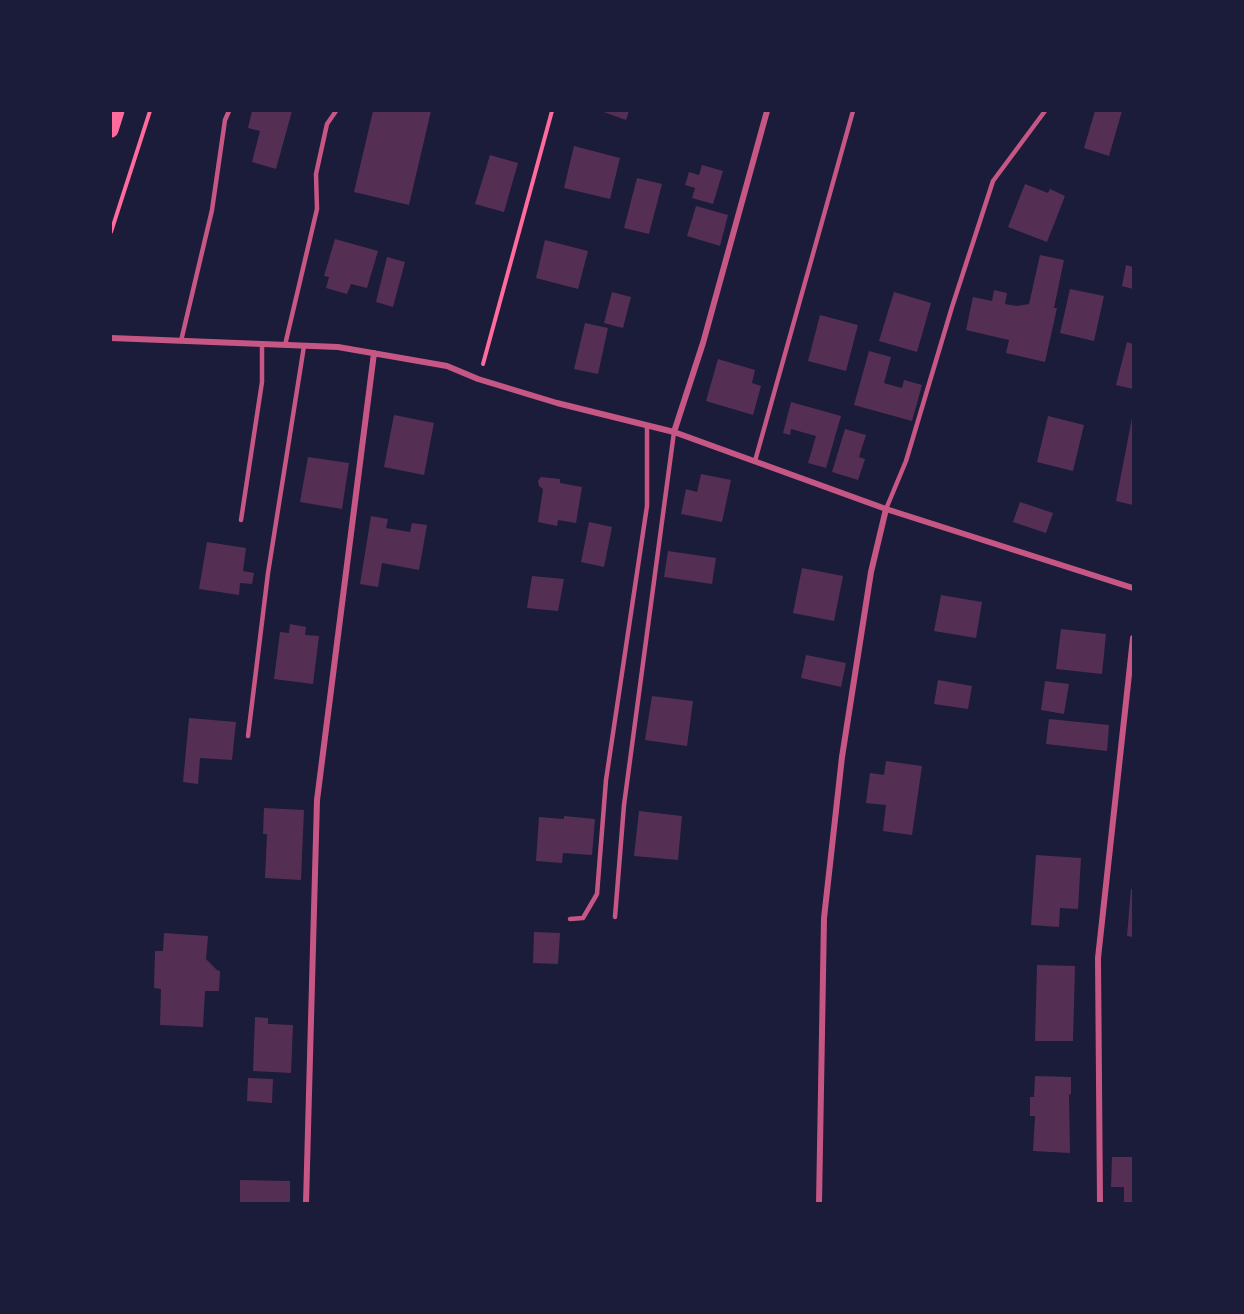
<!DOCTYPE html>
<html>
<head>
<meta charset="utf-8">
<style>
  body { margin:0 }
  #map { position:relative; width:1244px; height:1314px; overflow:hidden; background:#1b1b3a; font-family:Lato,sans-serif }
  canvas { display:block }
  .frame { position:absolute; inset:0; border:112px solid #1b1b3a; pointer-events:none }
</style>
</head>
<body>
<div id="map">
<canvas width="1244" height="1314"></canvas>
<div class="frame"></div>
</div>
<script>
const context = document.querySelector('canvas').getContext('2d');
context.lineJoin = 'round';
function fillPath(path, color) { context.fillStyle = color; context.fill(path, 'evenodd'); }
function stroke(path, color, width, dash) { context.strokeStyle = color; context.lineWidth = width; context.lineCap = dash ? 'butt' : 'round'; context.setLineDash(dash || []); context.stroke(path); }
const building = new Path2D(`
  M252 111H292L276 169 252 162 260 131 248 128Z
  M373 111H431L409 205 354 192Z
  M601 111H629L626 120Z
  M1095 111H1122L1109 156 1084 148Z
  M574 146 620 158 610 199 564 188Z
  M490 155 518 163 504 212 475 204Z
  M702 165 723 171 713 204 692 198 695 188 685 185 689 172 699 175Z
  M637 178 662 184 649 234 624 228Z
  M1025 184 1048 193 1050 189 1065 196 1047 242 1008 227Z
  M696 206 728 215 720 246 687 236Z
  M335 239 378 251 367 288 351 284 347 294 326 288 329 277 324 276Z
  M545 240 588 251 578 289 536 278Z
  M1040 255 1064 260 1054 308H1057L1045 362 1006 353 1009 340 966 330 973 297 992 301 994 290 1007 293 1005 304 1017 306 1029 304Z
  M387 257 405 262 393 307 376 302Z
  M1126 265 1133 267V289L1122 286Z
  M1070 289 1104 296 1094 341 1060 333Z
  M612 292 631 297 623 328 604 323Z
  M894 292 931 303 917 352 879 341Z
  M820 315 858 325 846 371 808 361Z
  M585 323 608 328 598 374 574 369Z
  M1127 342 1133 344V389L1116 385Z
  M869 351 891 357 884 383 902 388 904 380 922 385 912 421 854 405Z
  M718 359 755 370 752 383 761 386 753 415 706 401Z
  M791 402 841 416 826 468 808 463 816 436 791 429 790 435 783 433Z
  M394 415 434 423 424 475 384 467Z
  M1048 416 1084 425 1073 471 1037 462Z
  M1132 418H1133V505L1116 501Z
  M845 429 866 435 859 457 865 459 858 480 832 472Z
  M308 457 349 463 342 509 300 502Z
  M701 474 731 480 722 522 681 514 686 489 697 492Z
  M541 477 560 479V483L582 487 576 523 558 520 557 526 538 522 543 489 539 486 538 481Z
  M1020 502 1053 513 1046 533 1013 522Z
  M371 516 388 519 386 528 410 532 412 523 427 525 419 570 382 563 378 587 360 584Z
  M589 522 612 527 604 567 581 562Z
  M207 542 246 548 243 571 254 573 252 584 240 583 239 595 199 589Z
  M668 551 716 558 712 584 664 577Z
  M802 568 843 576 834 621 793 613Z
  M532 576 564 579 558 611 527 608Z
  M941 595 982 602 976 638 934 631Z
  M290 624 306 627 305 635 319 636 313 684 274 679 280 632 289 633Z
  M1061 629 1106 634 1102 674 1056 669Z
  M806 655 846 663 841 687 801 678Z
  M938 680 972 686 968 709 934 704Z
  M1045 681 1069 684 1064 714 1041 710Z
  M652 696 693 701 687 746 645 740Z
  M189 718 236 722 232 760 200 758 198 784 183 782Z
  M1049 719 1109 725 1107 751 1046 744Z
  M886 761 922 766 912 835 883 831 886 805 866 803 870 773 884 775Z
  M264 808 304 810 301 880 265 878 267 834H263Z
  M639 811 682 816 678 860 634 856Z
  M564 816 595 819 592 855 563 853 562 863 536 861 539 817 564 819Z
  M1036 855 1081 858 1078 909 1060 908 1059 927 1031 925Z
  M1131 889H1133V937L1127 936Z
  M534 932 560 933 558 964 533 963Z
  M164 933 208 936 206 959 217 970 220 971 219 991H205L203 1027 160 1025 161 989 154 988 155 951H163Z
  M1037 965 1075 966 1073 1041H1035Z
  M255 1017 268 1018V1024L293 1025 291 1073 253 1071Z
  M1035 1076 1071 1077V1094L1069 1095 1070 1153 1033 1151 1035 1116H1030V1097H1034Z
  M248 1078 273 1079 272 1103 247 1101Z
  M1112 1157H1133V1203H1124V1187H1111Z
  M240 1180 290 1181V1203H240Z`);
const path = new Path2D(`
  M111 232 150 111
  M483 364 552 111`);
const service = new Path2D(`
  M181 341 212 210 225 120 229 111
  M285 345 317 209 316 174 327 124 336 111
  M755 461 853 111
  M886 509 906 461 952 307 993 181 1045 111
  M241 520 262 382V344
  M248 736 268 573 304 346
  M615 917 624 805 674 432
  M570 919 583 918 597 894 606 780 647 506V425`);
const minor = new Path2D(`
  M111 338 338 347 447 366 478 379 557 403 674 432 886 509 1133 588
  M674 432 703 343 767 111
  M306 1203 317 800 374 353
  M819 1203 824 918 842 757 871 572 886 509
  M1100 1203 1098 958 1133 638`);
const primary = new Path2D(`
  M111 130 117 111`);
fillPath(building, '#542f53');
stroke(path, '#ff6b9d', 4);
stroke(service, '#c65784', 4.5);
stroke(minor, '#c65784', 6);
stroke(primary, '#ff6b9d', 15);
</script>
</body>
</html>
